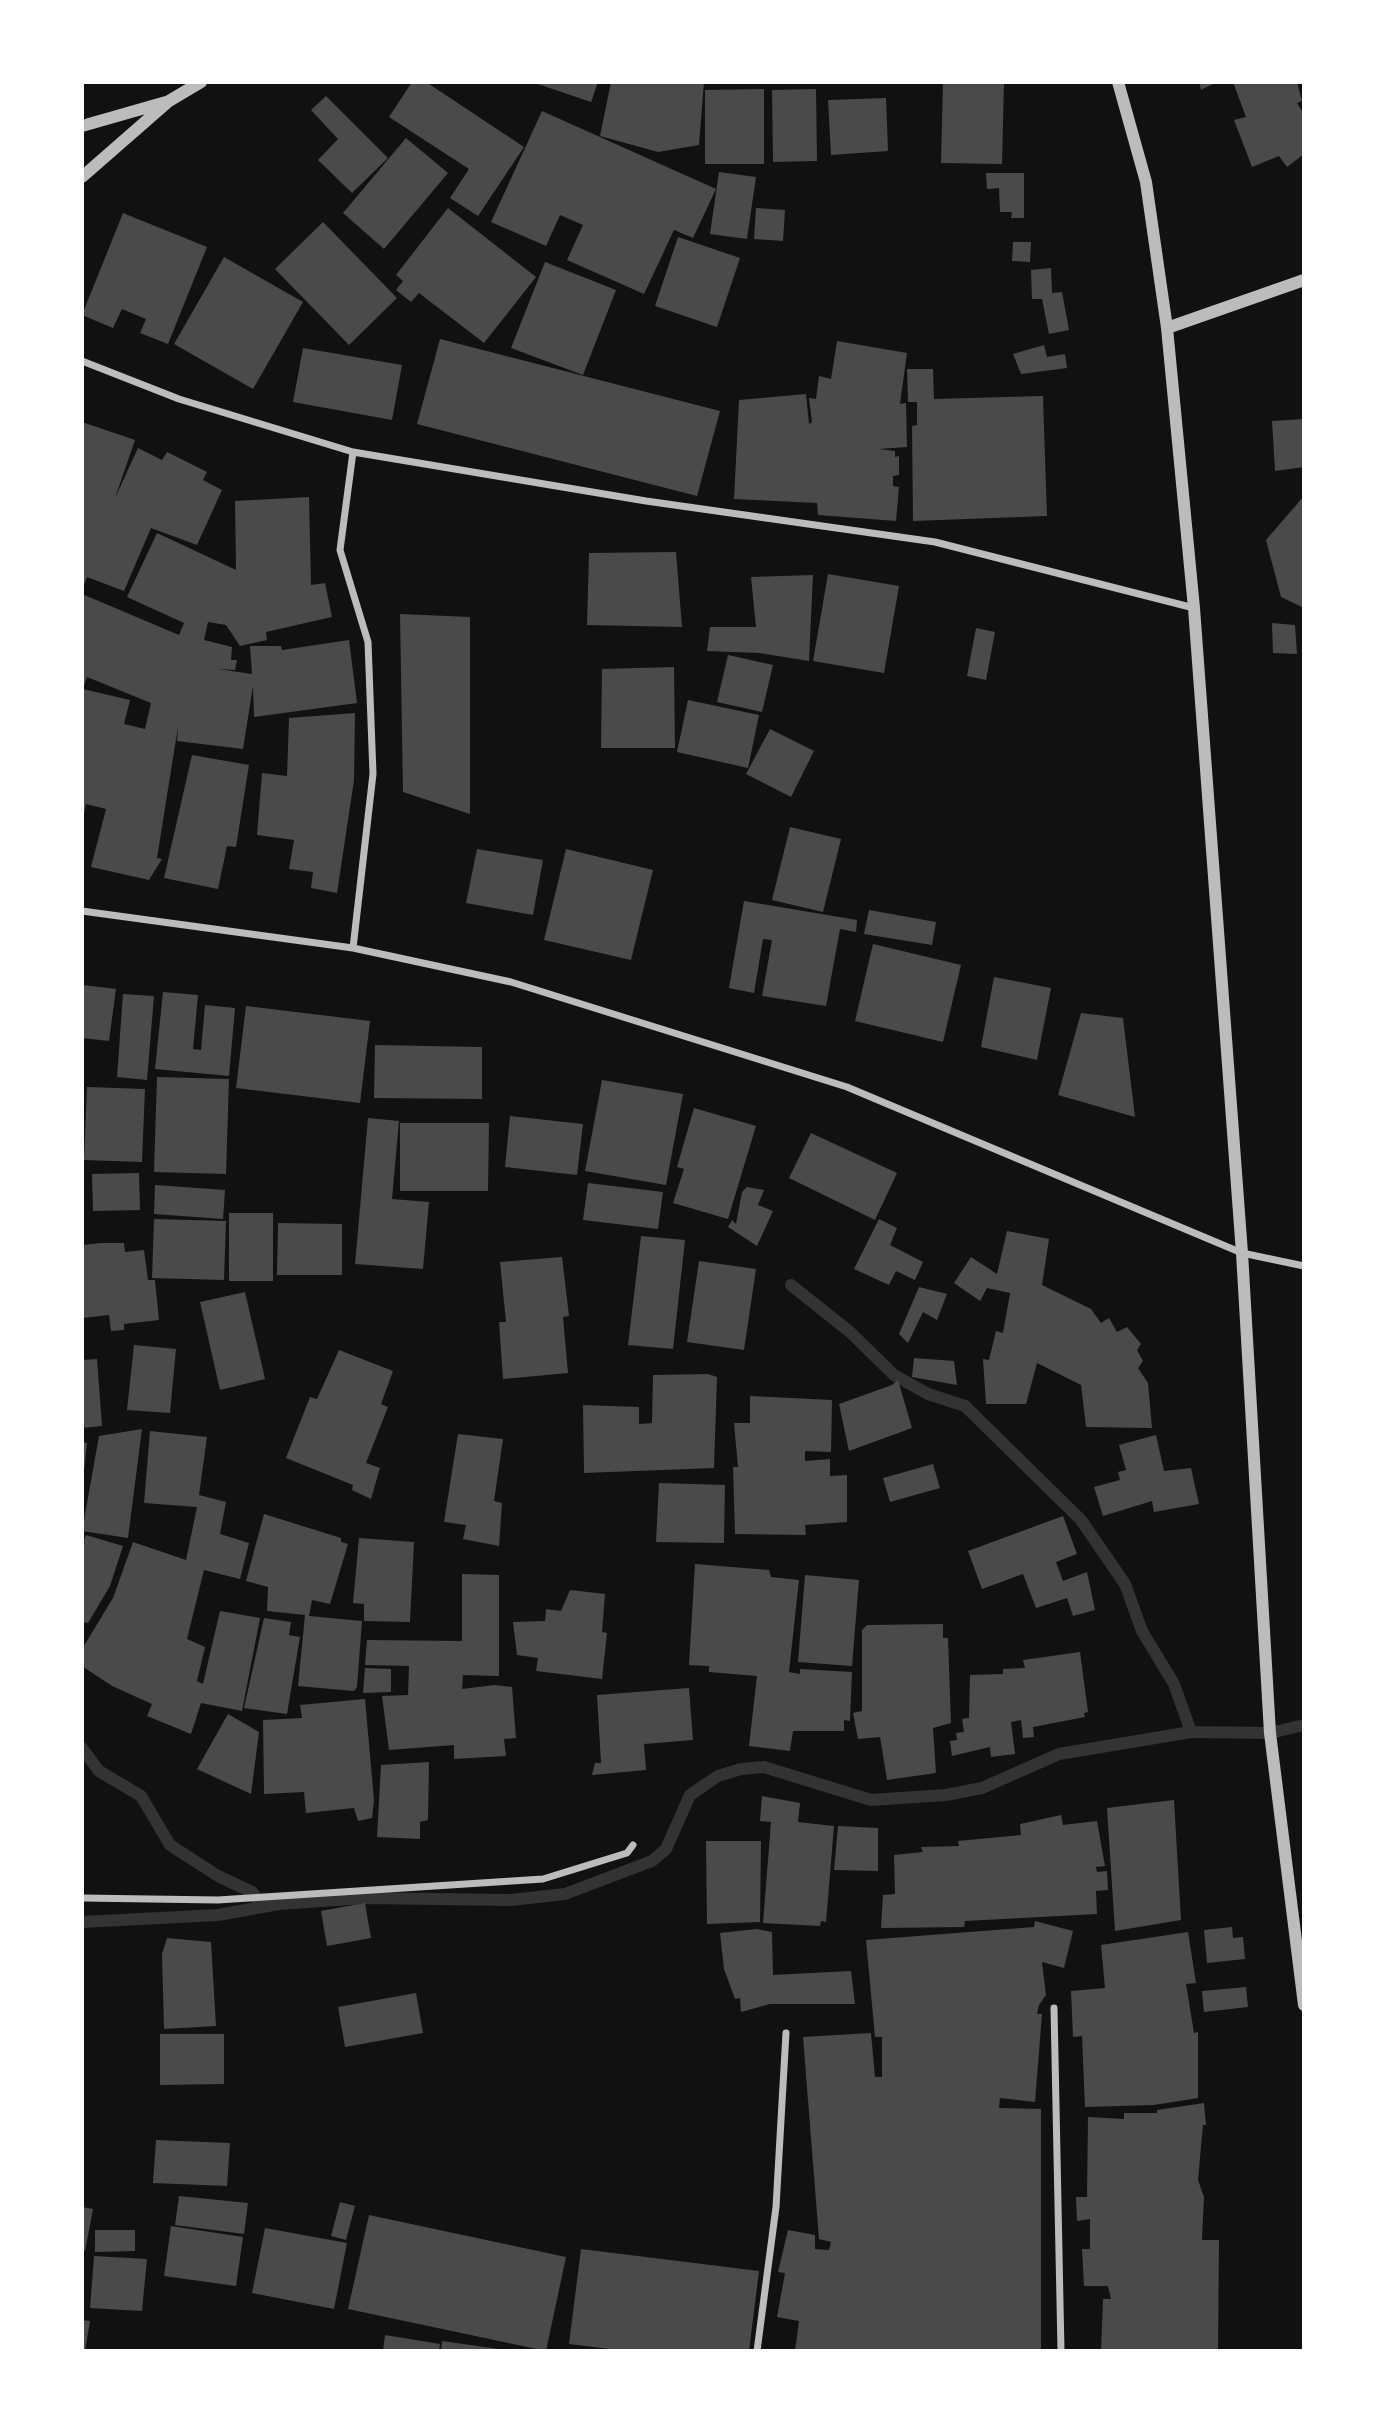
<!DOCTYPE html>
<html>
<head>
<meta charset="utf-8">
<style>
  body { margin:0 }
  #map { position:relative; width:1386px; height:2433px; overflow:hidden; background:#111; font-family:"Alegreya Sans",sans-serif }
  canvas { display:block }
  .frame { position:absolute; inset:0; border:84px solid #fff; pointer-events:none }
</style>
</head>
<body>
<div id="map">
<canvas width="1386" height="2433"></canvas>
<div class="frame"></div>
</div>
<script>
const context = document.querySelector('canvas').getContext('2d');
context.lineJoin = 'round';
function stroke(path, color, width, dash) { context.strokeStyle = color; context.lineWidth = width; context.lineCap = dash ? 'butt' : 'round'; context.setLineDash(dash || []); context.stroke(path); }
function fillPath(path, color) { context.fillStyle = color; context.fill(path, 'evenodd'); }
const stream = new Path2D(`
  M791 1285 850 1332 894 1375 928 1394 965 1406 1081 1520 1125 1584 1142 1631 1174 1684 1191 1732
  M82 1748 99 1771 141 1796 170 1845 218 1876 252 1892 262 1906
  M82 1922 218 1915 279 1904 364 1898 511 1900 565 1894 652 1861 666 1849 690 1795 718 1776 741 1769 764 1767 871 1800 946 1795 982 1788 1059 1754 1191 1732 1270 1733 1304 1725`);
const building = new Path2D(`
  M412 82H426L524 147 478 216 450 198 469 169 389 117Z
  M532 82H598L591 102Z
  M611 82H704L699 145 658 152 600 136Z
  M943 82H1004L1002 164 941 163Z
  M1199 82H1217L1201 90Z
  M1233 82H1297L1302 101 1297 103 1304 114V154L1287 167 1279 156 1252 167 1234 120 1246 117Z
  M764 89V164H705V90Z
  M816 89 817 161 773 162 772 90Z
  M326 96 388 158 352 193 318 160 338 139 311 110Z
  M886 98 888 151 831 155 828 100Z
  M542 111 716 189 693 238 674 230 644 294 567 260 583 225 560 215 546 246 491 222Z
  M406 138 448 173 384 249 343 213Z
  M719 172 756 177 747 239 710 234Z
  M986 173H1024V218H1011L1012 212H1000L999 188 987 189Z
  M448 208 536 277 484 343 419 293 411 302 396 290 403 281 396 275Z
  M756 208 785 210 783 241 754 239Z
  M123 213 207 247 168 344 140 333 146 319 122 309 113 328 82 315Z
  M323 222 397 298 349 345 275 269Z
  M678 237 740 258 717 327 655 306Z
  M1013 242H1031L1030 262 1012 261Z
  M224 257 303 302 253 389 174 344Z
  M545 262 616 290 583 375 511 348Z
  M1051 268 1052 293 1062 292 1069 330 1049 334 1042 299H1032L1031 270Z
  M440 339 720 411 697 496 417 424Z
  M837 341 907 353 900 404 906 403 907 447 879 449 895 451V457L899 456V475L893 476V486L899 487 896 521 818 515 817 503 734 499 739 400 806 394 809 424 812 422 809 398 816 399 819 376 831 379Z
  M1044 345 1047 357 1065 354 1067 368 1021 374 1013 354Z
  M303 348 402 365 392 420 293 402Z
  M907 369H933L934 399 1043 396 1047 516 913 521 912 426 917 425V402H908Z
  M1304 419V467L1275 471 1272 421Z
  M82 422 135 440 115 498 138 448 162 460 167 452 207 472 203 480 222 490 197 545 151 528 124 591 87 577 82 590Z
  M1304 496V608L1281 597 1266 540Z
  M309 497 311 585 325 583 332 617 266 632 267 640 240 646 226 625 208 622 204 640 232 647 231 660H237L235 670 218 669 252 674 250 646H281L282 650 349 640 357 703 254 717 253 686 243 749 177 741 178 727 157 858 162 859 149 880 91 867 106 809 86 804 82 823V594L179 635 184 623 127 597 157 533 236 570 235 501ZM87 677 151 703 145 729 124 724 130 700 83 689Z
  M676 552 682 627 587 625 589 553Z
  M828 574 899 586 884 673 813 661Z
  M813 575 809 661 759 653 707 651 710 627H756L751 577Z
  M400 614 470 617V814L403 792Z
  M1272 623 1295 625 1297 654 1273 653Z
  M976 628 995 632 986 680 967 676Z
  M728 655 773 665 762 712 717 702Z
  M674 667 675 748H601L602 669Z
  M688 700 759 715 748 768 677 752Z
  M355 713 354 780 337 893 311 888 313 872 289 869 294 840 257 835 262 773 287 776 289 718Z
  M770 729 814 751 791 797 746 774Z
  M192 755 249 765 236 847 227 846 218 889 164 878Z
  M790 827 841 839 823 912 772 900Z
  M477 849 543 860 533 915 466 903Z
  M566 849 653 870 631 960 544 940Z
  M744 901 857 920 856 932 840 929 826 1006 762 996 772 940 763 939 754 993 729 988Z
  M869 910 936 922 932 945 864 934Z
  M873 944 961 965 943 1042 855 1021Z
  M994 977 1051 988 1037 1060 981 1047Z
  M82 985 116 989 109 1041 82 1038Z
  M163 992 198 995 193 1049 201 1050 205 1005 235 1008 229 1076 155 1069Z
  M123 994 154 996 147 1080 117 1077Z
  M246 1006 370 1021 360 1103 236 1088Z
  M1081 1013 1123 1018 1135 1117 1058 1095Z
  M375 1045 482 1047V1099L374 1098Z
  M157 1077 229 1079 226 1174 154 1172Z
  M602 1080 683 1094 666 1185 585 1171Z
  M87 1087 145 1089 142 1162 84 1160Z
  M694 1108 756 1126 728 1219 673 1203 684 1169 677 1167Z
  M510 1116 583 1124 577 1175 505 1167Z
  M368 1118 399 1121 392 1199 429 1202 423 1269 355 1264Z
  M400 1123H489L488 1191H400Z
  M811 1133 897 1173 875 1220 789 1178Z
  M139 1173 140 1210 93 1211 92 1174Z
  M588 1183 663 1192 658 1229 583 1220Z
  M155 1185 225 1190 223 1219 154 1214Z
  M747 1187 764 1190 758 1205 773 1211 757 1246 728 1227 732 1220 736 1224 742 1192Z
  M229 1213H273V1281H229Z
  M154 1219 226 1221 224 1280 152 1278Z
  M879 1219 897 1228 890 1245 923 1262 915 1280 896 1271 889 1285 854 1269Z
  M278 1223 342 1224V1275H277Z
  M1007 1231 1049 1239 1042 1285 1091 1309 1101 1323 1109 1318 1117 1332 1127 1327 1141 1344 1137 1350 1143 1361 1138 1368 1148 1383 1152 1428 1086 1427 1081 1385 1037 1363 1026 1404H986L983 1359 989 1360 996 1331 1003 1333 1010 1293 987 1288 980 1301 954 1283 971 1257 997 1274Z
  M641 1236 685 1240 673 1349 628 1345Z
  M101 1243H124L125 1252 144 1250 148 1280H155L159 1320 124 1324V1330L111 1331 109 1315 82 1318V1245Z
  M562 1257 569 1316 563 1317 568 1373 503 1379 499 1322H506L500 1262Z
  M699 1261 756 1269 744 1350 687 1342Z
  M919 1287 947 1294 937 1320 923 1312 908 1343 899 1334Z
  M245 1292 265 1379 220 1390 200 1302Z
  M134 1345 176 1349 170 1413 127 1410Z
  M339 1350 393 1371 381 1404 388 1407 366 1463 380 1468 371 1499 352 1490 353 1485 286 1458 310 1397 317 1399Z
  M914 1358 954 1361 957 1385 912 1377Z
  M97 1359 102 1426 82 1428V1360Z
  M708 1374 717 1377 714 1468 584 1473 583 1405 639 1407V1424L652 1423 653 1375Z
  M898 1380 912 1428 849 1451 839 1404 892 1385Z
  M750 1396 832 1400 831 1452 805 1451V1461L830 1459V1476L847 1475V1522L805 1525 806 1535 735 1534 733 1467H738L734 1423H750Z
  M142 1429 128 1538 82 1531 99 1436Z
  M150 1431 207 1437 199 1495 226 1502 220 1534 249 1543 240 1579 204 1570 187 1639 205 1647 197 1681 203 1684 220 1611 260 1618 242 1711 201 1703 191 1734 147 1716 152 1704 112 1686 82 1666V1649L113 1598 133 1542 186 1560 197 1507 144 1503Z
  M458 1434 503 1439 494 1501 502 1503 499 1546 463 1539 466 1525 444 1522Z
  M1156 1435 1164 1471 1191 1468 1199 1504 1154 1512 1152 1501 1103 1516 1094 1487 1120 1480 1118 1472 1126 1470 1119 1445Z
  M82 1442 87 1443 84 1471H82Z
  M933 1464 940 1488 890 1502 883 1478Z
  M659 1483 725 1485 724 1543 656 1542Z
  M264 1514 341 1538V1542L348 1544 330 1604 312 1600 309 1616 362 1621 357 1687 354 1691 298 1686 305 1615 267 1611 268 1587 246 1581Z
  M1063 1516 1077 1554 1056 1562 1063 1581 1087 1572 1095 1610 1073 1616 1067 1598 1036 1608 1023 1574 982 1589 968 1551Z
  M86 1535 123 1546 110 1586 88 1623 82 1622V1545Z
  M359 1538 414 1542 410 1622 364 1621V1604L353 1603Z
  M695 1564 769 1570 771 1577 799 1580 789 1672 800 1674V1669L852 1672 850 1721 844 1720V1731H793L790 1751 749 1746 757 1676 709 1672V1666L689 1665Z
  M462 1574 499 1575V1676L463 1675 462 1689 494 1685 512 1687 516 1738 504 1739 506 1756 454 1759V1745L389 1750 382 1696 408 1695 409 1666 365 1665 367 1640 462 1641Z
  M805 1575 859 1580 852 1666 798 1662Z
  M570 1590 605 1594 602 1632 607 1633 602 1679 536 1671 538 1658 517 1655 513 1622 545 1621 546 1609 561 1611Z
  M264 1618 291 1622 289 1635 300 1637 287 1714 244 1708Z
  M943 1624V1638H948L951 1723 933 1728 936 1773 887 1780 880 1737 858 1739 853 1713 862 1711V1630L867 1625Z
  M1080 1652 1088 1712 1084 1713 1085 1717 1033 1727 1034 1737 1023 1738 1021 1720 1011 1722 1015 1754 991 1757 990 1747 952 1756 950 1741 957 1740 956 1733 964 1732 962 1719 969 1718 970 1675 1003 1674V1669L1025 1668 1023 1660Z
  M365 1668 391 1669V1692L363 1693Z
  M689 1688 693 1740 644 1744 646 1770 592 1775 595 1763H601L597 1695Z
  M365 1699 374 1800 372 1818 358 1821 354 1808 306 1813 304 1792 264 1794 263 1720 302 1718 300 1705Z
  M228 1714 259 1732 251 1794 197 1769Z
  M429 1762 428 1820 420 1822V1839L377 1837 381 1765Z
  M762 1796 800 1803 798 1822 834 1826 826 1922 821 1921 820 1926 763 1923 771 1822 760 1821Z
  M1174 1800 1181 1920 1115 1931 1107 1808Z
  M1061 1815 1063 1825 1097 1821 1105 1866 1096 1867 1097 1872 1107 1871 1108 1890 1096 1891 1097 1914 965 1921 964 1927 881 1928 883 1895 895 1894 894 1855 923 1852 921 1847 959 1846 958 1841 1021 1835 1020 1824Z
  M838 1826 878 1828V1871L834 1870Z
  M706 1841H761L760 1922 707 1924Z
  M365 1903 371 1938 327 1946 321 1911Z
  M1035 1921 1073 1931 1064 1968 1042 1962 1046 1995 1039 2005 1037 2014H1042L1035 2102 1000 2098 999 2108 1041 2109V2351H795L799 2321 777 2317 785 2273 778 2272 788 2230 815 2235V2249L829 2250 831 2242 819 2239 803 2037 871 2033 875 2077H882V2037H875L866 1940 1034 1927Z
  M1232 1927 1233 1938 1243 1937 1245 1959 1207 1963 1204 1930Z
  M756 1929 772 1932 773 1975 851 1971 855 2004H770L741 2012 740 1998 735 1999 724 1969 720 1933Z
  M1188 1932 1196 1983 1186 1984 1194 2033 1198 2032V2098L1154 2105 1085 2107 1082 2036 1073 2037 1071 1991 1105 1988 1101 1945Z
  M167 1938 211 1942 216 2026 164 2029 162 1954Z
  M1246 1987 1248 2007 1204 2012 1202 1991Z
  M416 1993 423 2033 345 2047 338 2007Z
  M160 2034H224V2084L160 2085Z
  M1204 2103 1206 2125H1203L1198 2180 1204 2197 1202 2240H1219L1218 2351H1101L1103 2299H1111L1108 2286H1084L1082 2249H1090V2219L1077 2221 1076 2197H1087L1088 2117 1124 2119V2113H1157V2110Z
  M156 2140 230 2143 227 2186 153 2183Z
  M179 2196 248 2203 244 2234 175 2225Z
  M340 2202 355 2206 346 2240 331 2236Z
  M82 2207 93 2209 85 2251H82Z
  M369 2215 566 2257 546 2351 348 2309Z
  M171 2226 243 2237 236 2286 164 2276Z
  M265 2228 347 2243 334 2309 252 2293Z
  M95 2230H135V2251L95 2252Z
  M581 2249 759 2271 749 2351H626L569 2344Z
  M94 2256 147 2259 142 2311 90 2308Z
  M82 2320 90 2321 85 2351H82Z
  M385 2335 440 2344 439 2351H383Z
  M442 2341 499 2349V2351H441Z`);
const minor = new Path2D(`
  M82 361 179 399 353 452 646 501 935 542 1194 608
  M82 911 353 948 511 982 847 1087 1242 1253 1304 1266
  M353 948 373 774 368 642 340 550 353 452
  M82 1898 218 1900 543 1879 627 1853 633 1845
  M1054 2008 1061 2351
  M757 2351 776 2207 786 2033`);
const tertiary = new Path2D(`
  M1118 82 1146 182 1167 328 1194 608 1242 1253 1270 1733 1304 2005
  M82 126 166 102
  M82 177 169 101 201 82
  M1167 328 1304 280`);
stroke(stream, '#333', 12);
fillPath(building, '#4a4a4a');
stroke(minor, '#bcbcbc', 7);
stroke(tertiary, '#bcbcbc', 12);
</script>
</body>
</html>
